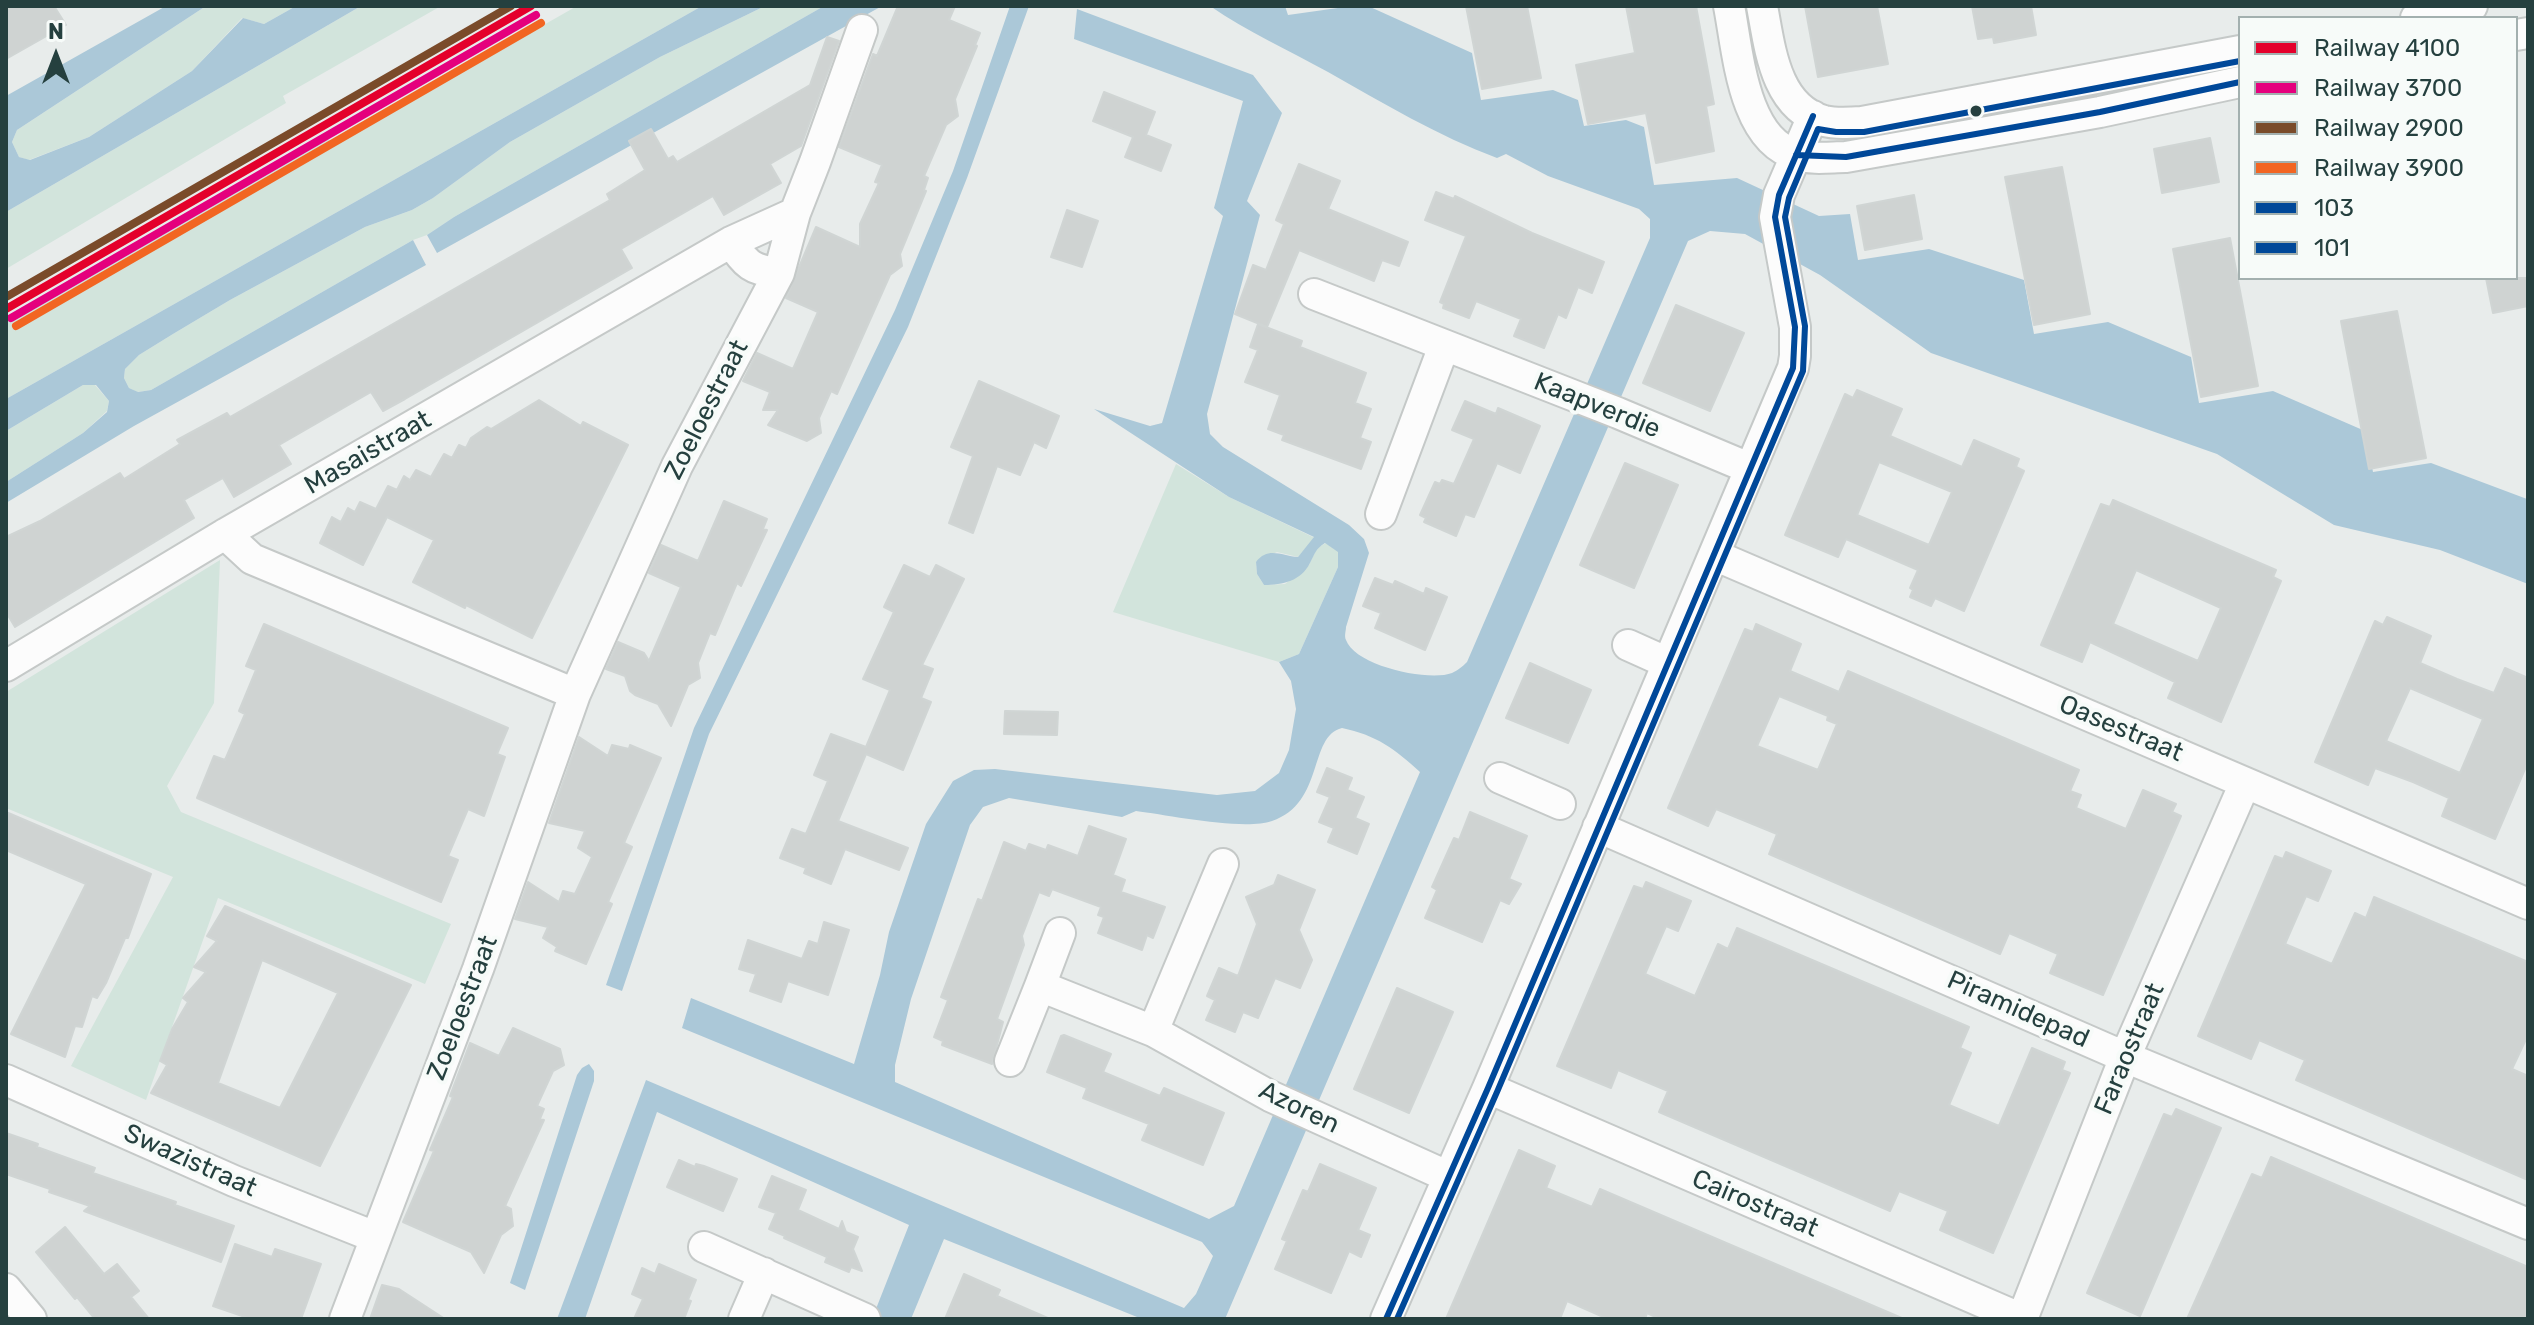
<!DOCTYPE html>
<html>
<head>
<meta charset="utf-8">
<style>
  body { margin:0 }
  #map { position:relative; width:2534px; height:1325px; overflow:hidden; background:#e8eceb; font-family:Rubik,sans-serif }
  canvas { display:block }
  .frame { position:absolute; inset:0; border:8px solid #25403f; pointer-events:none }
  .legend { position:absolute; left:2238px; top:16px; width:280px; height:264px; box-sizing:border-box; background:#f7fbf9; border:2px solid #a3b0af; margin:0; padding:10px 14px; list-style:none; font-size:24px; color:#25403f }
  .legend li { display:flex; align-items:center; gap:16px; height:40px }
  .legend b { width:40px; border:2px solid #a3b0af }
  .north { position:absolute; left:16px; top:16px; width:80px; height:80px; -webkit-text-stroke:6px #f7fbf9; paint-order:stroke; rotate:0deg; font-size:22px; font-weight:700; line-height:32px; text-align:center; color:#25403f }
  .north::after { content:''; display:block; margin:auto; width:28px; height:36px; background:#25403f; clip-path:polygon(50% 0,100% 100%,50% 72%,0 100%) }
</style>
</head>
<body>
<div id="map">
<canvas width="2534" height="1325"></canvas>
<div class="frame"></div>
<ul class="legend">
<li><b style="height:10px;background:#e4002b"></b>Railway 4100</li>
<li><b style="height:10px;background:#e5007d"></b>Railway 3700</li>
<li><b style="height:10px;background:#7a4b2a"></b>Railway 2900</li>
<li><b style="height:10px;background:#f26522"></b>Railway 3900</li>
<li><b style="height:10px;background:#004899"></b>103</li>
<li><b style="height:10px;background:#004899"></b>101</li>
</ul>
<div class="north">N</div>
</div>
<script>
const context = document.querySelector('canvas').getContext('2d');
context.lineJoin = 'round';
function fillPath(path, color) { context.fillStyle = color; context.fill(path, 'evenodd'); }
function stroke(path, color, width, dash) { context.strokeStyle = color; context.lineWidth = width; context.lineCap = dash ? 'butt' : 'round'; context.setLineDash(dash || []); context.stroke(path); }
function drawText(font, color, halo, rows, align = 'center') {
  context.font = font + ' Rubik,sans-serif'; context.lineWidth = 8; context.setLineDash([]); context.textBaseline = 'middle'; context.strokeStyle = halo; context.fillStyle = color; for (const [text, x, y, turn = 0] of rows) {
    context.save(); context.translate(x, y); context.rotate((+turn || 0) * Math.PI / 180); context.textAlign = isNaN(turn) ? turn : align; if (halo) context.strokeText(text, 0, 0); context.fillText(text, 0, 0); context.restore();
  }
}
const green = new Path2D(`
  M206 6H296L264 24 242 18 192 71 89 137 29 160 19 157 12 142 17 130Z
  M361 6H441L283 96 286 103 6 269V212Z
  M577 6H702L6 399V319L326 135 333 145Z
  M765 6H824L454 217 427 235 413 240 151 390 137 392 129 388 124 378 125 369 139 355 173 334 230 300 365 227 412 210 433 198 510 142 660 57Z
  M83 385H95L109 401 107 411 83 433 6 482V431Z
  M1176 464 1229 497 1315 538 1298 557 1277 552 1256 562 1257 574 1264 585 1285 584 1309 565 1317 548 1326 543 1338 551V567L1299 654 1279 662 1113 612Z
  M220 560 214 703 167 786 181 812 451 924 425 984 218 898 146 1100 71 1066 173 877 6 808V692Z`);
const water = new Path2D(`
  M166 6H206L17 130 12 142 19 157 30 160 89 137 192 71 243 18 264 24 296 6H361L6 212V96Z
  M702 6H765L660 57 510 142 433 198 412 210 365 227 230 300 173 334 139 355 125 369 124 378 129 388 138 392 151 390 413 240 426 265 134 426 6 503V482L83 433 107 412 109 401 96 385H83L6 431V399Z
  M824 6H882L437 253 427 235 454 217Z
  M1010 6H1029L967 178 908 327 709 734 622 991 606 985 694 728 895 310 953 171Z
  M1210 6H1285L1288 15 1352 6H1368L1472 53 1481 100 1553 90 1578 100 1584 126 1626 120 1644 127 1654 185 1737 178 1819 216 1850 214 1858 260 1929 249 2024 280 2034 334 2108 322 2191 357 2199 403 2273 391 2365 431 2373 472 2431 463 2527 499 2528 584 2440 550 2334 525 2217 454 1931 353 1820 275 1745 234 1710 231 1688 241 1225 1319H1142L944 1239 911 1319H872L909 1225 657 1112 585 1319H557L646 1080 1184 1308 1196 1294 1213 1256 1202 1242 682 1028 691 998 854 1064 880 975 889 932 926 824 953 781 974 770 995 769 1217 795 1255 791 1279 773 1289 750 1296 709 1291 681 1279 662 1299 654 1338 567V552L1325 543C1315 549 1315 554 1310 563 1301 581 1283 585 1264 585L1257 574 1256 562C1268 546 1282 556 1298 557L1314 537 1229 497 1094 409 1150 426 1162 423 1223 216 1214 208 1243 101 1074 39 1077 9 1253 75 1282 113 1247 201 1260 215 1207 414 1210 434 1223 447 1349 525 1364 539 1369 553 1346 627C1346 631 1344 636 1346 640 1355 666 1429 682 1452 673 1457 671 1463 666 1467 662L1650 238V219L1639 209 1548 176 1506 154 1497 158C1438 136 1383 103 1328 72 1288 50 1248 32 1210 6ZM1342 728C1376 735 1395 749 1420 772L1234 1206 1209 1219 895 1082V1065L911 999 970 825 983 807 1009 798 1122 817 1136 811C1168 815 1244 831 1272 821 1325 803 1308 736 1342 728Z
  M589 1064 594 1071V1081L525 1290 510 1283 577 1075 582 1068Z`);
const building = new Path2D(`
  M6 6H54L66 25 6 59Z
  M898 6H955L949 20 980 33 975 45 977 46 955 99 958 116 946 125 924 176 928 178 924 190 926 191 900 254 902 266 890 275 837 394 831 391 819 418 821 433 807 441 768 425 778 410H763L770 392 743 381 757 353 793 369 818 312 786 298 816 227 860 247V224L879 183 875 182 882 165 839 147 873 54 877 56Z
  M1466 6H1527L1541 78 1482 89Z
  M1626 6H1696L1714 104 1706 106 1714 151 1656 163 1646 113 1588 124 1576 65 1635 53Z
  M1805 6H1877L1888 64 1818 77Z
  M1972 6H2031L2036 35 1994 43 1993 37 1978 39Z
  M827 37 839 41 801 146 770 164 781 183 724 215 713 196 621 249 632 268 405 399 383 411 371 392 279 445 291 464 234 497 223 478 184 500 194 518 15 627 6 612V537L40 521 120 473 124 479 180 444 177 440 227 413 230 417 610 200 607 194 645 170 629 141 651 129 668 159 673 156 677 162 810 85Z
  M1104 92 1155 112 1146 135 1171 145 1161 171 1125 157 1133 137 1093 121Z
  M2210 138 2219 182 2162 193 2154 149Z
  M1299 164 1340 181 1328 209 1408 242 1399 266 1382 260 1374 281 1299 250 1267 327 1235 314 1253 265 1266 270 1284 224 1276 220Z
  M2062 167 2090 314 2034 325 2005 177Z
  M1436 192 1454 199 1455 196 1532 233 1604 262 1592 293 1578 287 1566 318 1558 314 1544 348 1514 336 1521 319 1476 301 1469 318 1443 308 1444 304 1440 302 1466 236 1425 220Z
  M1914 195 1922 239 1865 250 1857 206Z
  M1067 210 1098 221 1082 267 1051 257Z
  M2230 238 2258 386 2201 397 2173 249Z
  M2486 278H2528V306L2493 313Z
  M1676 305 1744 333 1710 411 1643 383Z
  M2397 311 2426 458 2369 469 2341 321Z
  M1258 324 1302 341 1300 347 1366 373 1355 403 1371 409 1360 438 1371 442 1361 469 1282 440 1284 435 1268 429 1280 395 1245 382 1258 350 1250 347Z
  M979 381 1059 416 1046 448 1034 442 1020 475 997 466 973 533 949 523 973 456 951 447Z
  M1857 390 1902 409 1890 436 1962 467 1974 440 2019 459 2016 467 2024 471 1964 611 1935 598 1931 606 1910 597 1913 590 1910 588 1918 570 1846 539 1838 557 1785 535 1845 394 1853 398ZM1879 462 1952 492 1929 545 1857 515Z
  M539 400 581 426 583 422 628 445 532 638 466 605 465 608 413 582 434 540 387 517 363 565 320 543 332 517 341 522 348 508 355 512 360 502 376 509 388 486 397 490 404 476 410 480 416 470 431 477 444 454 452 458 459 445 466 448 471 438 487 427 491 429Z
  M1465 401 1496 414 1498 408 1540 426 1520 473 1497 463 1474 517 1465 514 1456 536 1424 522 1426 518 1420 515 1435 482 1440 484 1442 480 1454 484 1474 439 1452 430Z
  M1625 463 1678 485 1634 588 1580 565Z
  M2113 500 2276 570 2273 577 2281 581 2221 722 2168 698 2175 682 2090 642 2082 662 2041 645 2101 504 2110 507ZM2136 570 2221 608 2198 661 2113 624Z
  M724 501 767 519 763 529 767 530 741 586 737 583 715 635 710 633 698 663 700 678 688 685 671 726 658 704 635 695 630 691 625 676 606 669 618 642 644 653 649 661 681 587 649 573 661 545 698 561Z
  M904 565 930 577 936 565 964 579 922 665 933 669 921 698 931 702 903 770 866 754 838 821 908 848 899 870 845 849 831 884 804 873 806 868 780 858 792 829 806 834 828 781 814 775 831 734 866 747 890 690 863 679 894 612 884 607Z
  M1375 578 1393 585 1395 581 1424 594 1426 588 1447 597 1425 650 1375 628 1381 613 1363 606Z
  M2387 617 2431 636 2420 663 2457 679 2494 693 2505 668 2528 678V762L2495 839 2442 816 2449 798 2413 782 2375 768 2368 785 2315 762 2375 621 2383 625ZM2410 688 2483 719 2460 773 2386 741Z
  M264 624 508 728 497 754 505 757 484 816 468 809 448 856 458 860 441 902 197 798 214 756 225 760 245 714 239 711 256 670 246 666Z
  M1756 624 1801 644 1790 671 1839 692 1848 671 2079 770 2070 791 2081 795 2076 808 2126 829 2143 790 2176 804 2172 812 2181 816 2103 995 2050 973 2058 954 2009 933 2000 954 1769 854 1777 834 1716 809 1708 826 1668 808 1745 629 1753 632ZM1779 696 1828 716 1827 720 1837 724 1818 770 1757 746Z
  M1530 663 1591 690 1568 743 1506 718Z
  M1005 711 1058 712 1057 735 1004 734Z
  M579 737 608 756 612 745 629 749 630 745 661 758 624 843 632 847 608 902 612 904 586 964 555 951 557 947 543 938 548 927 515 919 528 882 559 902 563 891 575 894 592 857 578 848 585 831 549 823Z
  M1327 768 1352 778 1347 790 1364 797 1355 818 1369 824 1357 854 1328 842 1334 828 1319 822 1330 797 1317 792Z
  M6 812 151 874 128 938H125L106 983 97 998 92 996 82 1027 75 1026 65 1057 11 1034 86 884 6 850Z
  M1470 812 1527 836 1509 879 1521 884 1509 904 1500 900 1482 942 1425 918 1437 890 1432 887 1454 838 1459 840Z
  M1089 826 1126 839 1113 875 1125 880 1121 892 1165 907 1153 938 1147 935 1142 950 1098 933 1104 917 1098 915 1101 907 1052 889 1049 896 1039 892 1022 936 1024 945 997 1019 1003 1022 992 1064 942 1045 943 1041 934 1037 948 1000 941 997 978 899 982 901 1004 842 1026 851 1029 844 1046 850 1048 845 1078 856Z
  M2286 852 2331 871 2318 901 2306 896 2285 944 2332 964 2355 913 2366 918 2374 897 2528 962V1035L2512 1069 2528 1076V1180L2296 1080 2305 1060 2259 1040 2251 1059 2198 1036 2275 856 2283 859Z
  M1278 875 1315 890 1299 930 1312 960 1300 988 1275 978 1258 1018 1243 1012 1235 1032 1206 1020 1215 1000 1207 996 1219 968 1238 976 1257 924 1246 897 1274 885Z
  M1646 882 1691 901 1678 931 1666 926 1645 974 1695 996 1718 944 1728 949 1737 928 1885 991 1969 1027 1960 1048 1971 1053 1949 1105 1999 1126 2032 1048 2065 1062 2062 1070 2070 1073 1993 1253 1940 1230 1948 1211 1899 1191 1890 1211 1659 1112 1668 1091 1618 1070 1611 1088 1557 1066 1634 886 1643 889Z
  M225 906 411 985 320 1166 151 1093 167 1065 160 1061 172 1029 188 1002 183 998 206 972 194 967 217 941 207 936ZM262 960 338 993 280 1108 218 1083Z
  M824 922 849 930 828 995 788 981 781 1002 750 991 756 974 739 969 748 940 802 959 809 941 818 944Z
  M1397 988 1453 1012 1409 1113 1354 1089Z
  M513 1028 560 1049 564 1065 553 1071 537 1106 544 1109 540 1119 544 1120 505 1206 511 1209 513 1226 501 1235 484 1273 471 1252 403 1222 434 1151 430 1150 453 1097 450 1096 470 1043 499 1056Z
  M1064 1035 1111 1054 1103 1072 1160 1096 1164 1088 1224 1113 1203 1165 1142 1140 1149 1124 1083 1098 1087 1088 1047 1072 1061 1036Z
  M2176 1109 2221 1128 2140 1316 2087 1293 2164 1114 2172 1117Z
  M6 1133 38 1144 37 1147 95 1168 93 1173 176 1202 175 1205 234 1226 221 1262 84 1211 90 1206 49 1192 50 1189 6 1174Z
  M1519 1150 1555 1166 1546 1188 1592 1207 1600 1189 1904 1319H1660L1647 1313 1645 1319H1608L1567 1301 1560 1319H1446Z
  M2271 1157 2528 1267V1319H2187L2252 1174 2262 1178Z
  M679 1160 695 1167 696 1164 704 1166 737 1179 723 1211 667 1187Z
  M1320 1164 1376 1188 1358 1230 1370 1235 1361 1257 1349 1251 1331 1293 1275 1269 1287 1241 1282 1239 1303 1190 1308 1192Z
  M772 1176 806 1190 798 1210 839 1229 842 1221 846 1232 858 1237 853 1249 862 1271 851 1267 849 1272 825 1262 827 1257 784 1238 785 1236 769 1229 776 1213 759 1207Z
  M65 1227 104 1274 117 1264 139 1291 131 1297 149 1319H95L77 1297 75 1299 36 1252Z
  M235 1244 272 1257 275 1249 321 1264 301 1319H251L213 1306Z
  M659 1264 696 1280 688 1300 691 1301 684 1319H634L643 1299 632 1294 642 1268 655 1274Z
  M964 1274 1000 1290 997 1296 1050 1319H945Z
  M382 1285 399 1289 445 1319H370Z`);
const minor = new Path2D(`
  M1729 6C1738 52 1743 141 1797 155 1813 160 1831 157 1846 157L2100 112 2240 82
  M1762 6C1770 48 1775 107 1824 121 1836 124 1849 123 1862 122L2240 51
  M2416 18 2472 6
  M2516 35 2528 33
  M731 242C747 265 751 270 779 273
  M1314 294 1618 413 1749 468
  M1381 514 1444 346
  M225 534 252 559 575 694
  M1714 555 2528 904
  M1628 645 1668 663
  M6 666 225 534 731 242 795 213 815 162 862 30
  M1500 778 1560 804
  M1598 827 2125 1057 2528 1224
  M1040 986 1060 933
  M1153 1031 1223 864
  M1010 1061 1040 986 1153 1031 1270 1096 1449 1177
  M6 1080 234 1181 375 1237
  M1488 1088 2022 1319
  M704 1247 865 1319
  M6 1289 31 1319
  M345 1319 478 969 575 694 677 466 779 273 795 213
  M744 1319 764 1273
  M1386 1319 1488 1088 1793 368 1795 356V327L1775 217 1779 195 1813 116
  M2022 1319 2125 1057 2245 783`);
const bus1 = new Path2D(`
  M1796 155 1846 157 2100 112 2240 82
  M1386 1319 1488 1088 1793 368 1795 327 1775 217 1779 195 1813 116`);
const bus2 = new Path2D(`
  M1397 1319 1497 1092 1803 371 1805 326 1785 217 1789 198 1818 129 1836 132H1864L2240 61`);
const rail1 = new Path2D(`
  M6 309 531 6`);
const rail2 = new Path2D(`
  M11 318 536 15`);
const rail3 = new Path2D(`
  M6 297 511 6`);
const rail4 = new Path2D(`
  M16 326 541 23`);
const markers = [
  [1976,111,7,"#25403f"]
];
const streetNames = [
  ["Kaapverdie",1597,406,22],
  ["Zoeloestraat",707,410,-63],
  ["Masaistraat",368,453,-30],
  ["Oasestraat",2121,729,23],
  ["Zoeloestraat",463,1008,-69],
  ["Piramidepad",2018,1010,24],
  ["Faraostraat",2130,1049,-67],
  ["Azoren",1299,1108,26],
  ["Swazistraat",190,1161,24],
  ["Cairostraat",1755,1204,23]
];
fillPath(green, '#d2e4dc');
fillPath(water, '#abc8d8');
fillPath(building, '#cfd3d2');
stroke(building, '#d0d5d4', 2);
stroke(minor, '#c5c9c8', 34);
stroke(minor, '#fcfcfc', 30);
stroke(bus1, '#004899', 6);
stroke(bus2, '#004899', 6);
stroke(rail1, '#e4002b', 8);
stroke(rail2, '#e5007d', 8);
stroke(rail3, '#7a4b2a', 8);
stroke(rail4, '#f26522', 8);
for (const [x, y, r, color] of markers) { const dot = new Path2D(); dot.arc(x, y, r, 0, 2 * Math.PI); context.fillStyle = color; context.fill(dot); stroke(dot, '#f7fbf9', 3); }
drawText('26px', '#25403f', '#f7fbf9', streetNames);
</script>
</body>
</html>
